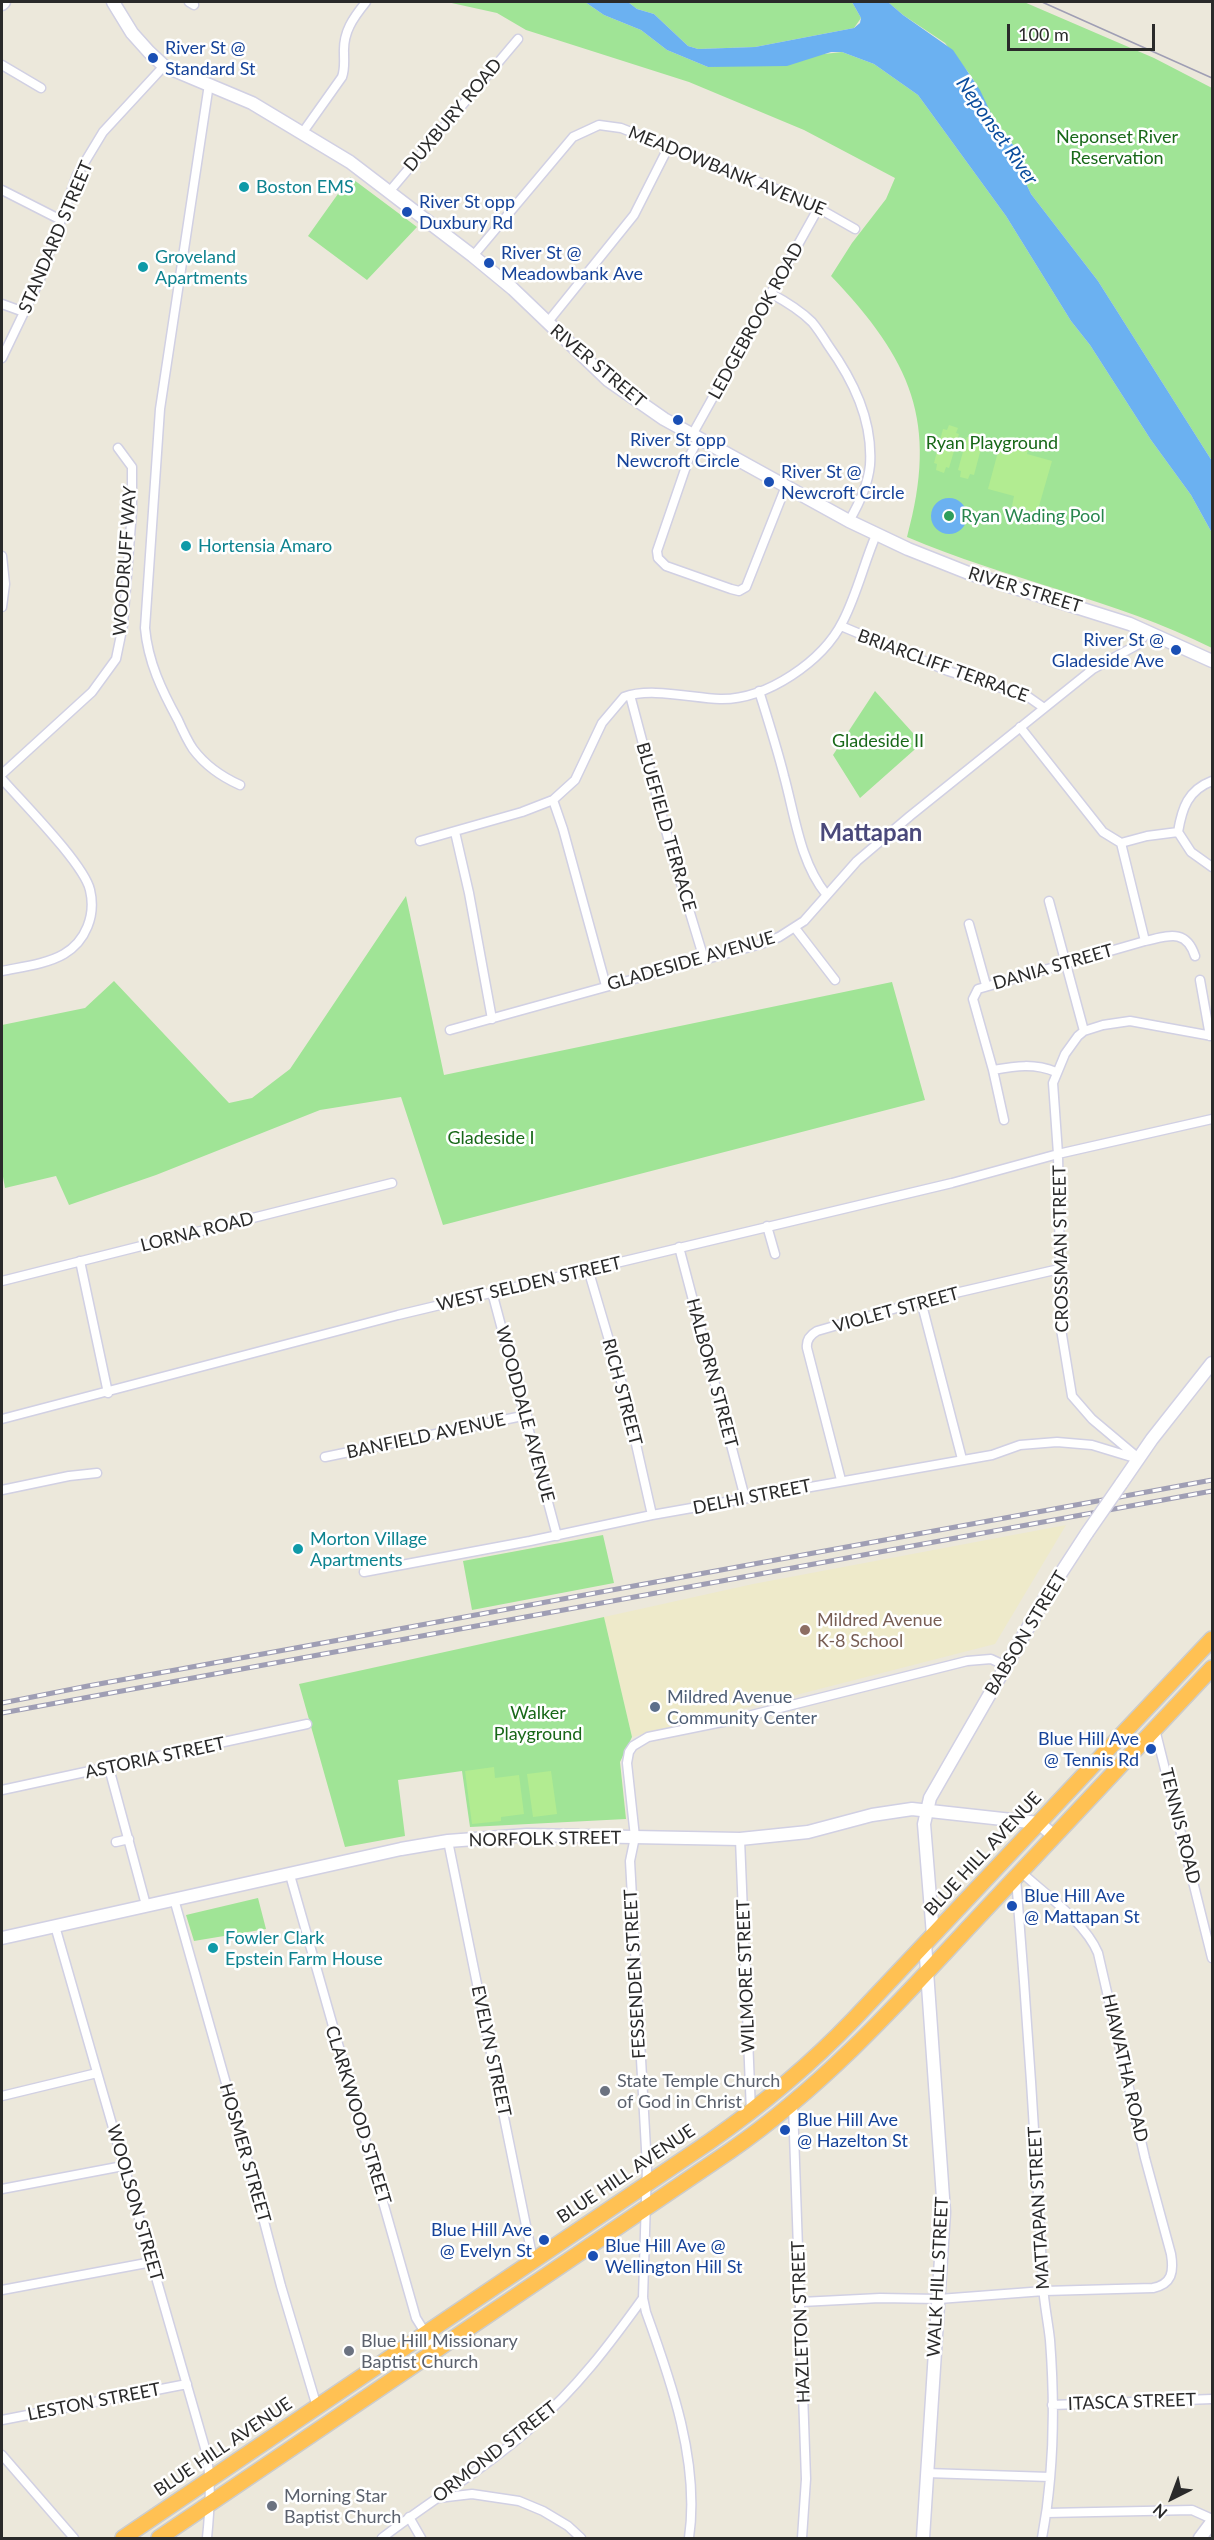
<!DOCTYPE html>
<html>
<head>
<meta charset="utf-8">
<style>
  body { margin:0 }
  #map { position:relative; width:1214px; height:2540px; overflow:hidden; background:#ece8db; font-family:Lato,sans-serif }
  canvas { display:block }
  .frame { position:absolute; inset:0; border:3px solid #2a2a2a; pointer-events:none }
  .north { position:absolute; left:1142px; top:2468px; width:60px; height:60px; -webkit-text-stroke:4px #fff; paint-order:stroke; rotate:222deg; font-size:16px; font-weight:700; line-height:24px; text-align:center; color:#2a2a2a }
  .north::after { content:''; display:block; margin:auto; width:21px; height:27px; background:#2a2a2a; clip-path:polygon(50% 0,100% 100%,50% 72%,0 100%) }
  .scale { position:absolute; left:1007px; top:24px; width:148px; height:27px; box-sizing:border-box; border:3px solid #2a2a2a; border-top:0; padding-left:8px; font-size:18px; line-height:21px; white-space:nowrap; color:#2a2a2a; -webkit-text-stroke:4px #fff; paint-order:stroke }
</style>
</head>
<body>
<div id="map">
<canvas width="1214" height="2540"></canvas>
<div class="frame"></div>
<div class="north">N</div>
<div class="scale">100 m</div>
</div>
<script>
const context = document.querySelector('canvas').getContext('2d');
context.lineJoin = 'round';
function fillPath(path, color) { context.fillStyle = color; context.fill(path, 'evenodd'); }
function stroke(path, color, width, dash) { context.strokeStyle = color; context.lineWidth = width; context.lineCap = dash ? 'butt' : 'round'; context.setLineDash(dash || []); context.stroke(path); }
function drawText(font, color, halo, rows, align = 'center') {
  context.font = font + ' Lato,sans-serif'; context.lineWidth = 5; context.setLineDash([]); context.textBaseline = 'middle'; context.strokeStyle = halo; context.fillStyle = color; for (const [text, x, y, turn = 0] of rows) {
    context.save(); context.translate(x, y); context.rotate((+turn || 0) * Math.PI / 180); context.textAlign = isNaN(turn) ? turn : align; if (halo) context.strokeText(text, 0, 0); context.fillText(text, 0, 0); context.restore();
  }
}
const education = new Path2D(`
  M1066 1525 995 1644 632 1737 604 1617 753 1584Z`);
const green = new Path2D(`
  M447 2H585L604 15 641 30 667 50 708 67 842 52 874 64 918 95 1006 216 1071 321 1090 345 1151 440 1191 495 1212 533V648C1115 599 1007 580 907 537 939 421 911 360 831 276L852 243 886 199 895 178 804 130 689 82 526 30 497 13Z
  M628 2H852L861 18 854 28 755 47 698 49 688 46 654 14 637 9Z
  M888 2H1024L1154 58 1212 88V461L1098 281 1031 194 1022 175 1014 146 996 124 972 77 945 43 903 15Z
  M350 177 417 227 367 280 308 236Z
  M875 691 922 743 860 798 833 755Z
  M406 896 444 1075 892 982 925 1100 443 1225 401 1097 320 1110 156 1175 69 1205 56 1176 5 1188 2 1171V1025L85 1008 114 981 229 1103 252 1098 290 1069Z
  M603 1535 614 1583 472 1610 463 1561Z
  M604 1617 632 1737 620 1762 626 1819 470 1827 462 1771 398 1780 405 1836 345 1847 299 1684Z
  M258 1898 266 1929 194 1941 186 1915Z`);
const pitch = new Path2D(`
  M949 425 958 428 956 433 959 434 949 468 946 467 944 473 936 470 937 464 934 463 943 429 947 430Z
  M973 432 981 434 980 440 983 441 974 475 970 474 968 479 960 477 961 471 958 470 967 437H971Z
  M1002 437 1029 445 1027 454 1052 461 1037 513 1012 506 1014 496 988 489Z
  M494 1767 495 1778 519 1775 524 1814 501 1817V1821L472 1824 465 1771Z
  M551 1771 557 1814 533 1817 527 1774Z`);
const water = new Path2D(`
  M585 2H628L637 9 654 14 688 46 698 49 755 47 854 28 860 23 861 18 852 2H888L903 15 953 50 980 90 996 124 1014 146 1022 175 1031 194 1098 281 1212 461V533L1191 495 1151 440 1090 345 1071 321 1006 216 918 95 874 64 842 52H831L787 66 708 67 667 50 641 30 604 15Z
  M931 516a18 18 0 1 1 36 0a18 18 0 1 1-36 0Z`);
const street = new Path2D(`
  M189 2 194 5
  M2 65 41 88
  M209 84 160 409 145 628C148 662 162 691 178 720 182 729 187 740 193 749 205 765 222 777 240 785
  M303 132 342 77C345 69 344 62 344 53 343 32 353 18 366 2
  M2 190 61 220
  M389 192 518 39
  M473 256 573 137 599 125 621 128 804 200 855 229
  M770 293C785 301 800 310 812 322 818 329 823 337 828 345 853 380 873 420 870 465 868 485 859 504 849 521
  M2 304 24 312
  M547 323 634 215 669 146
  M2 358 40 279 77 175 103 132 164 66
  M692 435 819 207
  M699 438 690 455 657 551 658 558 666 566 731 589 739 591 746 587 786 486
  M2 556 5 584 2 607
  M841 626 948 671 1027 696 1044 708
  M759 691C768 720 777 748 784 776 795 816 800 862 826 894
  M630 695 673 857 704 959
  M1020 727 1103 832 1121 843 1147 836 1178 832
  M2 774 92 692 116 659 123 625 132 511V467L118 448
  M2 779C22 802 84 864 90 890 96 915 86 941 64 954 47 964 21 967 2 971
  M1212 781C1188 790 1182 808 1178 832L1191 852 1212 867
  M553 800 563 829 606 986
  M455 832 469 893 492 1019
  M420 841 522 812 553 800 575 780 602 723 624 697C650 687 692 698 720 699 767 700 823 661 843 621 857 594 864 563 876 535
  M1121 843 1145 941
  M1049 901 1084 1031
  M969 924 986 985
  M795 928 835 980
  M1200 980 1210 1036
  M450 1030 761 944 779 937 804 921 857 861 910 816 1093 669 1137 645 1148 631
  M993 1070 1004 1120
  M1056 1072C1034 1063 1016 1066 993 1070L973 999 978 989 1145 941C1168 936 1186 928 1195 956
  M767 1226 775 1254
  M679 1247 745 1498
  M80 1261 108 1393
  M588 1269 624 1391 652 1515
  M2 1281 392 1183
  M492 1292 557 1536
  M921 1301 962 1459
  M2 1419 398 1315 952 1183 1058 1154 1212 1119
  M1136 1456 1092 1419 1072 1396 1061 1329 1058 1154 1053 1083 1065 1054 1078 1036 1084 1031 1103 1025 1130 1021 1212 1036
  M325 1457 527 1415
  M841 1480 807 1348C806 1340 810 1335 817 1331L921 1301 1059 1269
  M2 1490 69 1476 97 1473
  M364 1572 530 1541 652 1515 992 1455 1020 1445 1057 1442 1092 1445 1138 1459
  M1155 1729 1212 1958
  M109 1768 146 1905
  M2 1790 307 1724
  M740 1839 751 2112
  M448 1841 533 2260
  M116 1842 129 1839
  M290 1875 416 2318 436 2350
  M1016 1878C1027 2014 1036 2149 1043 2285 1044 2304 1048 2321 1050 2340 1055 2405 1054 2474 1042 2538
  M174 1899 251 2172 281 2286 317 2407
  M55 1926 205 2448C212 2477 210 2508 207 2538
  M2 2096 97 2073
  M793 2105 806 2479 802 2538
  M2 2189 123 2166
  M2 2290 152 2262
  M801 2302 880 2298 939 2299 1044 2291 1153 2288C1172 2284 1174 2272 1171 2254L1145 2158 1098 1953C1085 1922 1046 1895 1021 1872
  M1052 2405 1212 2399
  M2 2420 187 2384
  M2 2455 74 2538
  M926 2473 1050 2477
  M438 2498 472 2494 519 2501 543 2511 568 2526 581 2538
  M1047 2513 1192 2510 1212 2519
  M409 2517 421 2538
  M382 2538C431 2500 486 2468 533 2426 576 2389 610 2344 643 2298
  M689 2538C700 2463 671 2381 646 2312L643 2298 647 2167 630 1861 635 1837 627 1763 629 1752 633 1746 648 1737 732 1720 967 1661 991 1659 1006 1666`);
const secondary = new Path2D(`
  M113 2 132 33 149 52 164 66 252 103 350 162 473 256 513 289 608 380 664 419 849 521 908 549 971 574 1130 624 1212 661
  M2 4 4 2
  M1121 1484 1152 1439 1212 1363
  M933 1935 924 1824 930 1798 1048 1593 1087 1533
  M2 1938 401 1849 448 1841 527 1835 740 1839 808 1832 872 1815 912 1809 1039 1823 1055 1837
  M923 2538 944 2212 925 1943
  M1200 2538 1212 2522`);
const highway = new Path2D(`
  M123 2538 709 2142C762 2105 809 2066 854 2019L1212 1639
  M159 2538 730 2151C821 2088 894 2008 969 1927 1050 1841 1131 1754 1212 1668`);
const tram = new Path2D(`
  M1042 2 1212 78`);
const rail = new Path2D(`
  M2 1703 88 1686 1212 1480
  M2 1713 1212 1491`);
const secondaryBridge = new Path2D(`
  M1087 1533 1121 1484`);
const markers = [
  [153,58,6,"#1a4fb4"],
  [244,187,6,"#0f9aa8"],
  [407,212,6,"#1a4fb4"],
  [489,263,6,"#1a4fb4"],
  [143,267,6,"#0f9aa8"],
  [678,420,6,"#1a4fb4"],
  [769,482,6,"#1a4fb4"],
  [949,516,6,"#2e9e5b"],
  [186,546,6,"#0f9aa8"],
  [1176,650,6,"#1a4fb4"],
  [298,1549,6,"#0f9aa8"],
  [805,1630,6,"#8d6e63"],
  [655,1707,6,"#5c6f8a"],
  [1151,1749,6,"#1a4fb4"],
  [1012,1906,6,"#1a4fb4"],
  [213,1948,6,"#0f9aa8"],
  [605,2091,6,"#6b7280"],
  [785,2130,6,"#1a4fb4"],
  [544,2240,6,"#1a4fb4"],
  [593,2256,6,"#1a4fb4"],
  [349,2351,6,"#6b7280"],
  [272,2506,6,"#6b7280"]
];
const transitNames = [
  ["River St @",165,48],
  ["Standard St",165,69],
  ["River St opp",419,202],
  ["Duxbury Rd",419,223],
  ["River St @",501,253],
  ["Meadowbank Ave",501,274],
  ["River St opp",678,440,"center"],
  ["Newcroft Circle",678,461,"center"],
  ["River St @",781,472],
  ["Newcroft Circle",781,493],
  ["River St @",1164,640,"right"],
  ["Gladeside Ave",1164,661,"right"],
  ["Blue Hill Ave",1139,1739,"right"],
  ["@ Tennis Rd",1139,1760,"right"],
  ["Blue Hill Ave",1024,1896],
  ["@ Mattapan St",1024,1917],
  ["Blue Hill Ave",797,2120],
  ["@ Hazelton St",797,2141],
  ["Blue Hill Ave",532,2230,"right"],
  ["@ Evelyn St",532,2251,"right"],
  ["Blue Hill Ave @",605,2246],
  ["Wellington Hill St",605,2267]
];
const streetNames = [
  ["DUXBURY ROAD",453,115,-50],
  ["MEADOWBANK AVENUE",727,171,22],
  ["STANDARD STREET",56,237,-67],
  ["LEDGEBROOK ROAD",756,321,-61],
  ["RIVER STREET",598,366,40],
  ["WOODRUFF WAY",125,561,-86],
  ["RIVER STREET",1025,590,17],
  ["BRIARCLIFF TERRACE",943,666,20],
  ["BLUEFIELD TERRACE",666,827,74],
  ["GLADESIDE AVENUE",691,961,-16],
  ["DANIA STREET",1053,967,-16],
  ["LORNA ROAD",197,1232,-14],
  ["CROSSMAN STREET",1061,1249,-91],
  ["WEST SELDEN STREET",529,1284,-13],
  ["VIOLET STREET",896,1310,-15],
  ["HALBORN STREET",712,1373,75],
  ["RICH STREET",622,1392,75],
  ["WOODDALE AVENUE",525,1414,75],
  ["BANFIELD AVENUE",426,1436,-12],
  ["DELHI STREET",752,1497,-11],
  ["BABSON STREET",1026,1633,-59],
  ["ASTORIA STREET",155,1758,-12],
  ["TENNIS ROAD",1180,1826,76],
  ["NORFOLK STREET",545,1839,-1],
  ["BLUE HILL AVENUE",983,1854,-47],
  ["FESSENDEN STREET",635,1974,-93],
  ["WILMORE STREET",746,1976,-92],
  ["EVELYN STREET",491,2051,78],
  ["HIAWATHA ROAD",1125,2068,77],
  ["CLARKWOOD STREET",358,2115,73],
  ["HOSMER STREET",245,2153,74],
  ["BLUE HILL AVENUE",626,2174,-34],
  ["WOOLSON STREET",135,2203,74],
  ["MATTAPAN STREET",1039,2208,-93],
  ["WALK HILL STREET",938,2277,-87],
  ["HAZLETON STREET",801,2322,-92],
  ["LESTON STREET",94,2402,-11],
  ["ITASCA STREET",1132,2402,-2],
  ["BLUE HILL AVENUE",223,2447,-34],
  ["ORMOND STREET",495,2452,-38]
];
const parkNames = [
  ["Neponset River",1117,137],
  ["Reservation",1117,158],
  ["Ryan Playground",992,443],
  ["Gladeside II",878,741],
  ["Gladeside I",491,1138],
  ["Walker",538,1713],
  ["Playground",538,1734]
];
const cultureNames = [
  ["Boston EMS",256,187],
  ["Groveland",155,257],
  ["Apartments",155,278],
  ["Hortensia Amaro",198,546],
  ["Morton Village",310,1539],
  ["Apartments",310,1560],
  ["Fowler Clark",225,1938],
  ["Epstein Farm House",225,1959]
];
const leisureNames = [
  ["Ryan Wading Pool",961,516]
];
const educationNames = [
  ["Mildred Avenue",817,1620],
  ["K-8 School",817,1641]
];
const serviceNames = [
  ["Mildred Avenue",667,1697],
  ["Community Center",667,1718]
];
const worshipNames = [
  ["State Temple Church",617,2081],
  ["of God in Christ",617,2102],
  ["Blue Hill Missionary",361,2341],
  ["Baptist Church",361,2362],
  ["Morning Star",284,2496],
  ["Baptist Church",284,2517]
];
const waterNames = [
  ["Neponset River",997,131,55]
];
const districtNames = [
  ["Mattapan",871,833]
];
fillPath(education, '#eeeaca');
fillPath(green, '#a0e496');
fillPath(pitch, '#b2ec91');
fillPath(water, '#6bb1f1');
stroke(street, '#d1d0e3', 11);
stroke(secondary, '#d1d0e3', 15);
stroke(highway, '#ccc', 18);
stroke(street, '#fff', 8);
stroke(secondary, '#fff', 12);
stroke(highway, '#ffc153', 15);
stroke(tram, '#9f9eb4', 1.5);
stroke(rail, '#9f9eb4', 5);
stroke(rail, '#fff', 3, [9]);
stroke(secondaryBridge, '#d1d0e3', 15, []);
stroke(secondaryBridge, '#fff', 12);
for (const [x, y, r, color] of markers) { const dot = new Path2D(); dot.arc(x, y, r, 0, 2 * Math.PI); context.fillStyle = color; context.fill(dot); stroke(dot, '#fff', 2); }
drawText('18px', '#164399', '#fff', transitNames, 'left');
drawText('18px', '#2a2a2a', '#fff', streetNames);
drawText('18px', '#186818', '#fff', parkNames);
drawText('18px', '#0d838f', '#fff', cultureNames, 'left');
drawText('18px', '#27864d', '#fff', leisureNames, 'left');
drawText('18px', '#785e54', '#fff', educationNames, 'left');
drawText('18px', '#4e5e75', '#fff', serviceNames, 'left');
drawText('18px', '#5b616d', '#fff', worshipNames, 'left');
drawText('italic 20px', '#0a4c9d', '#fff', waterNames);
drawText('bold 24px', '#4a497b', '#fff', districtNames);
</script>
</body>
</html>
